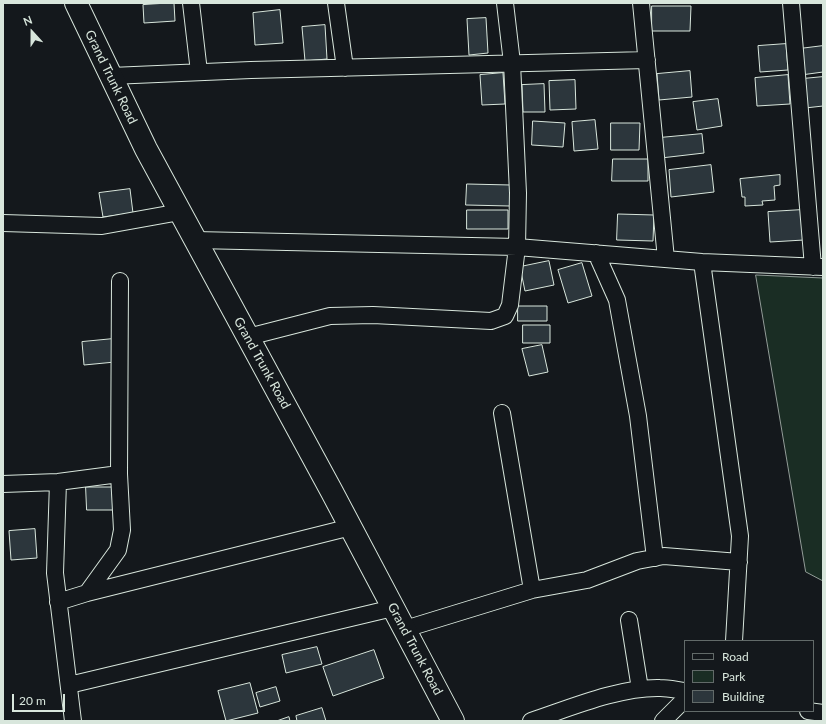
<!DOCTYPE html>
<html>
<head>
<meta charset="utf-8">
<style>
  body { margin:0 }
  #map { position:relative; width:826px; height:724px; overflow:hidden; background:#14181c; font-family:Lato,sans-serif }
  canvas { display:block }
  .frame { position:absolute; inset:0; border:4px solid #d8e6dc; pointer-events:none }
  .legend { position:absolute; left:684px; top:640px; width:130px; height:72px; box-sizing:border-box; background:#14181c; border:1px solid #626a69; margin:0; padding:5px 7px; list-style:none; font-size:12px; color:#d8e6dc }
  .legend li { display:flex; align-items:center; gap:8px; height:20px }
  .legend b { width:20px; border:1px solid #626a69 }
  .north { position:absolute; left:12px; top:12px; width:40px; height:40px; -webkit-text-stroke:3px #14181c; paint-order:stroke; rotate:339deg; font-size:11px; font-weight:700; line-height:16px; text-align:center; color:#d8e6dc }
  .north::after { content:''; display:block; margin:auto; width:14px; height:18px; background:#d8e6dc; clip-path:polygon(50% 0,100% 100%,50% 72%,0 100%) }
  .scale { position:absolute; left:12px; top:694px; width:53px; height:18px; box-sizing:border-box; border:2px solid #d8e6dc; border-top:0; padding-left:5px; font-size:12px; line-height:14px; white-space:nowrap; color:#d8e6dc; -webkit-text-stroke:3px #14181c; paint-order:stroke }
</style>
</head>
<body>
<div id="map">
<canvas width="826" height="724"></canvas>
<div class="frame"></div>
<ul class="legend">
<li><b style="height:5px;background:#14181c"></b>Road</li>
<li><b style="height:11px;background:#1a2d24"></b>Park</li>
<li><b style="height:11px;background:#2c363c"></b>Building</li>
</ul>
<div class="north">N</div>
<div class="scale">20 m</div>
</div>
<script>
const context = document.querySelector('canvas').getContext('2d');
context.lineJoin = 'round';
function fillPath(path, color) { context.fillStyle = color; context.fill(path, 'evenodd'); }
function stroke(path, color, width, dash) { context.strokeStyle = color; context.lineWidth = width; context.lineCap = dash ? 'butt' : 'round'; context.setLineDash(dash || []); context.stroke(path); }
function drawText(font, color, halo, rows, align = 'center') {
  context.font = font + ' Lato,sans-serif'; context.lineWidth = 3; context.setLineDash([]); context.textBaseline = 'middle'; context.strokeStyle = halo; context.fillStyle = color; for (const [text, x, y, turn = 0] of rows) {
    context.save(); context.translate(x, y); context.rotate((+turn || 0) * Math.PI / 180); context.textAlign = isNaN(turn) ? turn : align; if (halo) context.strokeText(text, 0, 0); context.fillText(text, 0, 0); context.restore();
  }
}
const green = new Path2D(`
  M756 275 823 278V581L806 572Z`);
const building = new Path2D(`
  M174 3 175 21 144 23 143 5Z
  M652 6H691L690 31H652Z
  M280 10 283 43 255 45 253 13Z
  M486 18 488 53 469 55 467 19Z
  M325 25 327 59 305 61 302 27Z
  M786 44 788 70 760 72 758 46Z
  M823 46V72L801 75 799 49Z
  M690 71 692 97 659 100 657 74Z
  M503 73 505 104 482 105 480 75Z
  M788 75 790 104 757 106 755 78Z
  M823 77V106L805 108 802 79Z
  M575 80 576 109 550 110 549 81Z
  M544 84 545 112H523L522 85Z
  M718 99 722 126 697 130 693 102Z
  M595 120 598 149 574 151 572 122Z
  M533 121 565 123 563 147 532 145Z
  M611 123H640L639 150H611Z
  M702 134 704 153 661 158 659 138Z
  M613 159H648V181H612Z
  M711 165 714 192 671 197 669 170Z
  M780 175V185L774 186 775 200 762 201 763 205 745 206V197H742L740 179Z
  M467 184 511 185 510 206 466 205Z
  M130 189 133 213 103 217 99 193Z
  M467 210H508V229H467Z
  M802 210 804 240 770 242 768 212Z
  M618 214 654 215 653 241 617 240Z
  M549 261 554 285 525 291 520 267Z
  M582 263 592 296 568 303 558 270Z
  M518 306H547V321H518Z
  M523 325H550V343H523Z
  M113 339 115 362 84 365 82 342Z
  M542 345 548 372 529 376 522 349Z
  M86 487H112L113 510H87Z
  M35 529 37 558 11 560 9 531Z
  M317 647 322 664 286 673 282 655Z
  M374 650 384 678 333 696 323 667Z
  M250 683 258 713 226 721 218 691Z
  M276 687 280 701 260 707 256 693Z
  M322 708 326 721H297L296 716Z
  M289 717 290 721H277Z`);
const street = new Path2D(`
  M191 3 199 72
  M336 3 345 68
  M641 3 666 259
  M791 3 813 267
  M111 76 251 70 647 60
  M3 223 102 226 180 212
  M195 240 517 247 702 262 823 267
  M596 253 617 300 638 416 655 558
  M702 262 740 536 734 641
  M248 337 330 316 373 315 491 321 505 316 510 305 517 247 518 193 512 63 505 3
  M502 413 532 590
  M58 482 55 573 73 721
  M3 484 58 482 119 474
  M87 593 118 550 122 530 119 474 120 281
  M58 602 87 593 351 527
  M629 620 640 689
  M405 629 532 590 587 580 637 561 664 556 739 562
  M69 685 393 608
  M808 711 823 713
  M531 721C570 708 619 687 660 688 668 688 677 690 685 691
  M663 721 685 699`);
const primary = new Path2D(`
  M76 3 146 149 332 492 453 721`);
const streetNames = [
  ["Grand Trunk Road",111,77,64],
  ["Grand Trunk Road",262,363,61],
  ["Grand Trunk Road",415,649,62]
];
fillPath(green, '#1a2d24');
stroke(green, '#939e99', 1);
fillPath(building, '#2c363c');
stroke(building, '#d8e6dc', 1);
stroke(street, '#d8e6dc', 18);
stroke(primary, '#d8e6dc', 24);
stroke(street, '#14181c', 16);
stroke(primary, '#14181c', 22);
drawText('13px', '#d8e6dc', '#14181c', streetNames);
</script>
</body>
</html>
